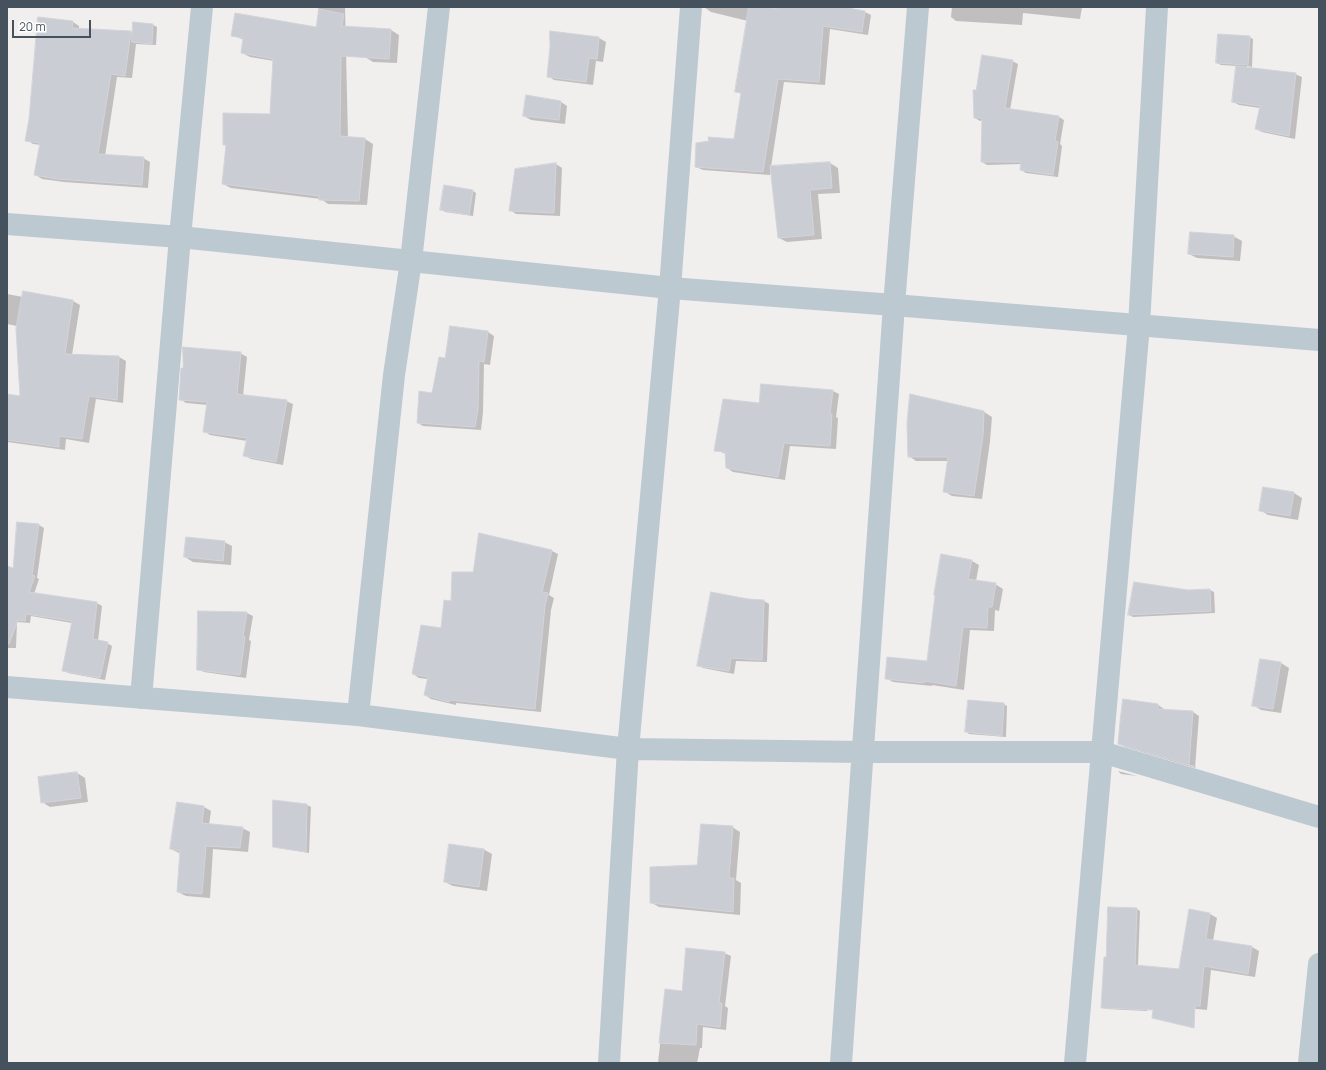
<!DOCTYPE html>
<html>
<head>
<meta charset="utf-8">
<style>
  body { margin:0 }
  #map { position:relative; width:1326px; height:1070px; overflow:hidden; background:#f1eeee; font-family:Manrope,sans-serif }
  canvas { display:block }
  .frame { position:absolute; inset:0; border:8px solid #45525d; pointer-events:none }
  .scale { position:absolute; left:12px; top:20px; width:79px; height:18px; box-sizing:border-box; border:2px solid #45525d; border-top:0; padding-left:5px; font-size:12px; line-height:14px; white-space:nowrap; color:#45525d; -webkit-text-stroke:3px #fff; paint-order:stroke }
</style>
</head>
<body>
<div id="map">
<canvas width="1326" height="1070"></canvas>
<div class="frame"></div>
<div class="scale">20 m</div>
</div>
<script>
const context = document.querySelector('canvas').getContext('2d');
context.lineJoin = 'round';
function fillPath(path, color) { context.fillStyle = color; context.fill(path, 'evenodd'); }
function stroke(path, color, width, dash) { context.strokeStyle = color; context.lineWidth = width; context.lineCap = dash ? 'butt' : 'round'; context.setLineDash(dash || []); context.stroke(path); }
const shadow = new Path2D(`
  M318 7H345L348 138 365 139 373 144 367 205 328 204 321 199 231 188 223 184 227 146 224 144 271 114 274 61 250 57 242 53 244 40 232 35 319 28Z
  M704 7H852L853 10 865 12 871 15 868 35 830 29 825 85 784 82 771 167 830 163 838 168 840 193 818 194 822 239 787 242 779 238 771 169 770 175 703 170 696 167 735 140 742 94 736 91 748 21 711 12Z
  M952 7H1082L1080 19 1023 13 1022 25 956 21 951 17Z
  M73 22 79 26V29L131 32 133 33 134 23 153 25 157 27 156 45 136 44 132 78 117 77 105 156 143 158 150 162 148 188 64 182 42 179 36 175 41 145 33 144 27 140Z
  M391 30 399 35 397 63 373 62 365 57Z
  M551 32 599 38 606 42 603 62 596 61 593 85 554 80 548 76 551 47Z
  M1249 37 1253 39 1252 67 1247 66V68L1295 74 1302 77 1295 139 1262 132 1256 129 1260 108 1239 105 1233 102 1237 66 1221 65 1217 63Z
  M1012 61 1018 64 1010 110 1059 117 1064 120 1060 144 1062 146 1058 177 1026 173 1021 170 1022 164 987 165 982 162 983 120 980 121 975 118 977 91Z
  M561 102 567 106 565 124 531 120 524 116Z
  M556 164 562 168 560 216 516 214 510 210 516 170Z
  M473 191 476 193 473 216 445 212 441 209Z
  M1233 236 1242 241 1240 261 1197 258 1189 254Z
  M24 292 73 301 80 305 72 355 119 357 126 361 123 403 96 399 89 443 66 439 65 450 7 442V406L21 397 17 326 7 324V294L23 297Z
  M451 327 488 332 494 336 490 365 484 364 483 412 481 430 423 426 418 423 433 394 446 360Z
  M240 353 247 357 243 396 286 401 293 404 283 465 251 459 245 456 247 441 210 435 204 431 208 405 186 403 180 399Z
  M833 391 839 394 836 417 838 418 836 449 790 446 785 480 733 472 727 468 726 454 716 450 760 405Z
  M984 412 992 417 990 441 982 499 952 496 944 491 948 461H916L909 456Z
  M1294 493 1302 498 1298 520 1268 515 1260 510Z
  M39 525 44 528 37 578 39 579 34 594 97 603 102 606 98 641 107 643 112 646 105 680 68 673 64 670 72 623 31 616 30 623 17 622 16 648H7V567L14 569Z
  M224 542 232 546 231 565 193 562 185 557Z
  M552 551 558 554 549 595 554 598 551 610 541 712 456 703V705L431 699 425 695 428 679 419 678 413 674 441 630 452 602 474 573Z
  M972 561 979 565 976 581 995 584 1003 589 999 611 995 610 994 631 970 630 964 690 932 685V686L893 682 886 678 928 662Z
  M1210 590 1214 592 1215 613 1133 617 1129 615 1187 591Z
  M748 600 764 601 769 604 767 662 736 661 734 674 703 668 698 665Z
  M199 612 247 613 253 616 249 640 251 641 246 678 204 672 198 669Z
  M1281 663 1289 668 1281 713 1261 710 1253 705Z
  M1004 704 1007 706 1006 737 969 734 966 731Z
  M1158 705 1164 709V710L1193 712 1199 716 1195 768 1125 747 1119 743Z
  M1118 771 1137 776 1121 774Z
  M77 773 85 778 88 802 50 807 42 802 39 778Z
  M274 802 307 805 311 807 309 853 278 848 274 846Z
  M204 807 211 811 209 825 242 828 250 832 248 852 213 849 210 898 186 896 178 892 181 854 171 849Z
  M732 827 740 832 736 880 741 883 740 915 659 907 652 903 698 866Z
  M483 849 492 854 487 891 453 886 445 882Z
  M1137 909 1140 911 1138 966 1152 970 1147 1011 1106 1009 1102 1007 1107 958Z
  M1210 914 1217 918 1213 941 1252 947 1259 951 1255 977 1211 970 1207 1010 1187 1008Z
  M724 953 731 956 725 1006 728 1008 726 1030 703 1027 702 1048H700L697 1063H658L666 990 683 992Z`);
const building = new Path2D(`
  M749 7H763L778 9V7H842L865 11 862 32 823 26 819 82 778 79 763 172 695 167 696 143 709 141 708 137 734 139 741 93 735 92Z
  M319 9 344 14 342 26 391 29 389 59 341 56 340 136 365 138 359 201 319 200V196L222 184 226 145H223V113L270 114 273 59 241 53 243 38 231 36 235 13 316 27Z
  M38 17 73 21 72 28 131 31 125 76 111 74 98 154 144 157 142 185 57 179 34 175 40 143 25 141 29 119Z
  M133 22 153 24 152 44 132 42Z
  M550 31 599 37 597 59 589 58 586 82 547 77 550 47Z
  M1218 34 1250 36 1248 65 1216 63Z
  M982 55 1013 60 1005 108 1059 116 1055 141 1058 142 1053 175 1020 170 1021 162H981L982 118H974L973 90H976Z
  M1236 66 1296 73 1289 136 1255 129 1260 106 1232 102Z
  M526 95 561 101 559 120 523 116Z
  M830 162 832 188 810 190 814 235 778 238 770 166Z
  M556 163 554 213 509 211 515 169Z
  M444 185 473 190 469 215 440 210Z
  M1190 232 1234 235 1233 257 1188 254Z
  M23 291 73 300 65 354 119 356 117 400 89 396 82 439 59 436V447L7 440V394L20 396 16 329Z
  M450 326 488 331 484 362 479 361 478 409 475 427 417 423 419 391 432 393 439 357 445 358Z
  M183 347 241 352 237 394 287 400 276 462 243 456 247 438 203 432 207 402 179 400 181 368H183Z
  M761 384 833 390 830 414H832L830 446 784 443 778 477 726 468 725 452 714 451 723 399 759 403Z
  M910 394 984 411 983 436 974 496 943 492 948 457H908L907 424Z
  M1263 487 1294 492 1290 516 1259 511Z
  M17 522 39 524 32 575 35 576 29 592 97 602 93 639 108 642 100 678 62 671 72 621 26 614 25 621 18 620 9 644 7 643V566L13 568Z
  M479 533 552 550 542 592 548 593 545 606 535 709 450 700 449 702 424 695 428 677 412 674 421 625 441 628 444 600 451 601 452 572H473Z
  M186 537 225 541 223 561 184 557Z
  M941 554 972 560 968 579 996 583 992 607H988L987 628 963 627 956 686 925 681 924 683 885 679 887 657 927 661 935 596 934 595Z
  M1134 582 1188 590 1210 589 1211 611 1128 615Z
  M711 592 748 599 764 600 762 660 731 658 729 671 697 666Z
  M198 611 247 612 243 637H245L240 675 197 670Z
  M1260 659 1281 662 1273 709 1252 706Z
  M1123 699 1158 704V709L1193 711 1189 765 1196 767 1118 744 1120 722Z
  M968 700 1004 703 1002 736 965 732Z
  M77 772 81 798 41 803 38 777Z
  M273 800 307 804 306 852 273 847Z
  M177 802 204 806 202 823 243 827 240 848 206 846 202 894 177 892 180 851 170 849Z
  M701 824 733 826 729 878H734L733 912 650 903V867L697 865Z
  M449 844 484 849 479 887 444 882Z
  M1108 907 1137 908 1135 965 1179 969 1189 909 1210 913 1206 939 1252 946 1248 974 1204 966 1200 1006H1195L1194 1028 1152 1018 1153 1010 1101 1008 1104 957H1106Z
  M686 948 725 952 719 1003H722L720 1027 697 1024 696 1045 659 1043 665 989 682 991Z`);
const minor = new Path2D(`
  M7 687 358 715 628 749 863 752H1102L1319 817
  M141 698 180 237 202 7
  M358 715 394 375 411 261 439 7
  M609 1063 628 749 670 288 691 7
  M841 1063 894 305 918 7
  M1075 1063 1139 325 1157 7
  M1309 1063 1319 964`);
const tertiary = new Path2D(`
  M7 224 180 237 670 288 894 305 1319 340`);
fillPath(shadow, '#0003');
fillPath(building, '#cacdd3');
stroke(building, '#d2d4da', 1);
stroke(minor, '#bdc9d1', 22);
stroke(tertiary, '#bdc9d1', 22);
</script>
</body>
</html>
